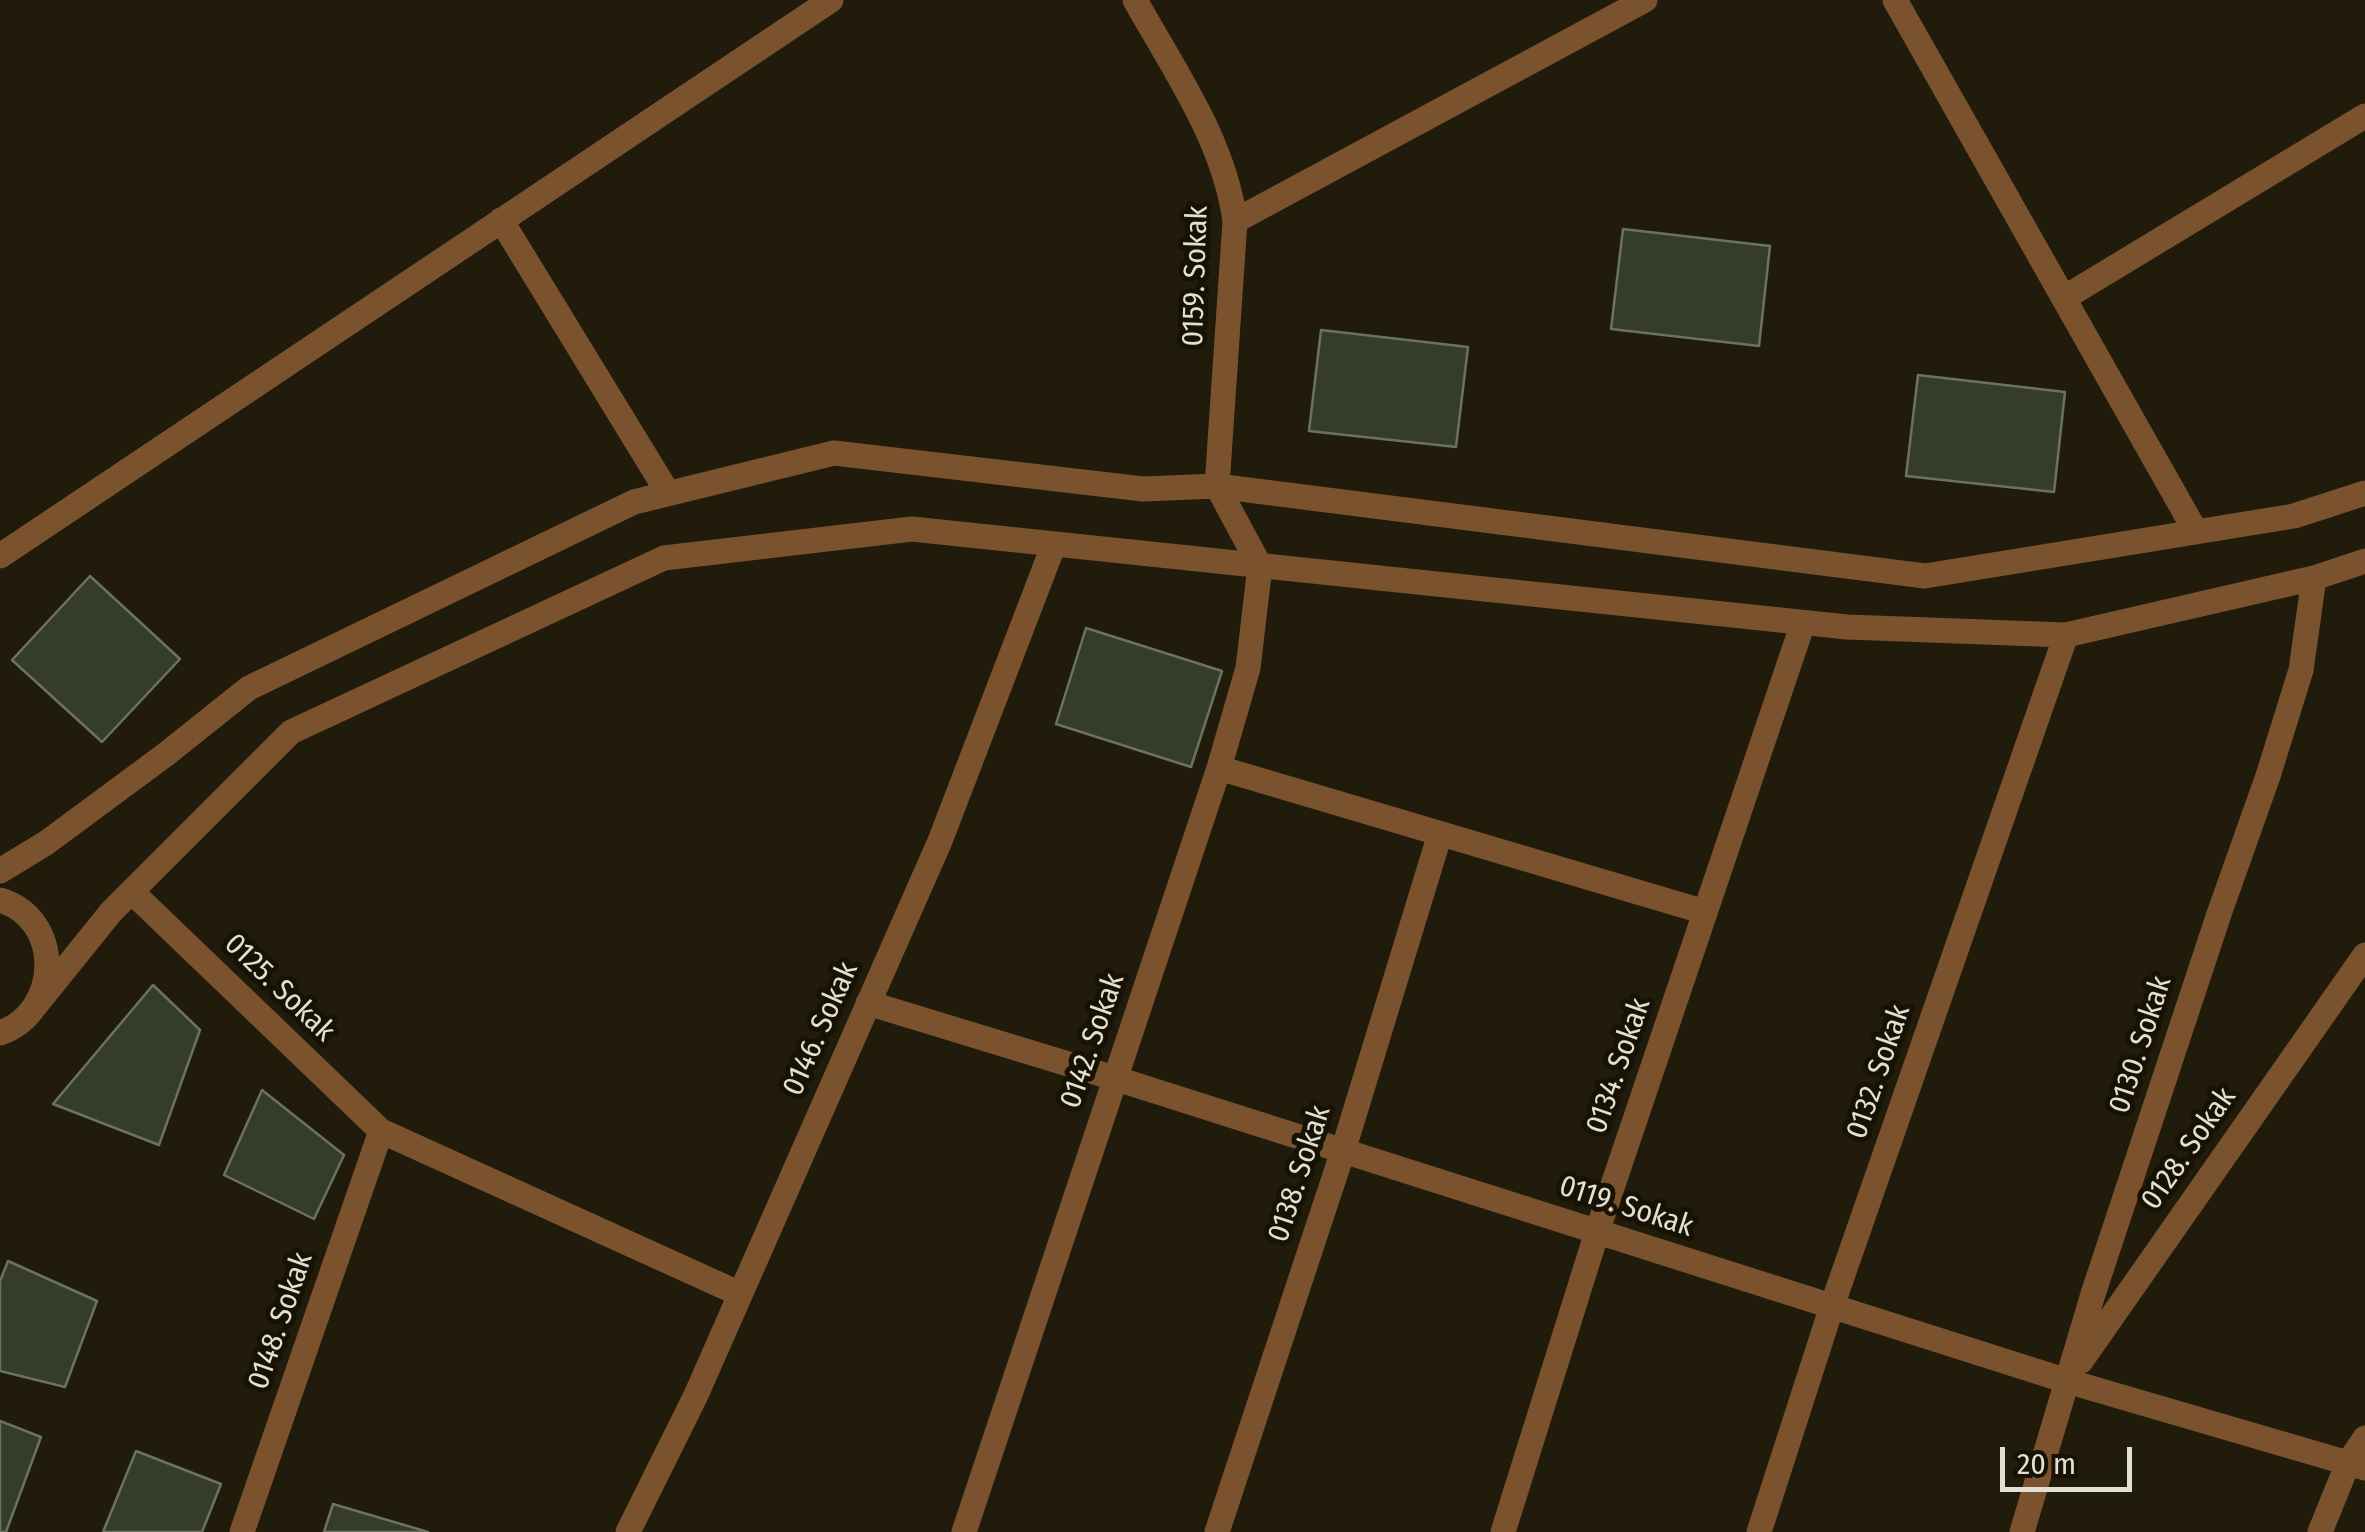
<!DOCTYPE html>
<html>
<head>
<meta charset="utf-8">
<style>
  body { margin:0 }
  #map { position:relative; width:2365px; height:1532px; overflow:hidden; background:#201b0a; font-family:"Fira Sans Condensed",sans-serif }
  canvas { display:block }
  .scale { position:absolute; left:2000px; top:1447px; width:132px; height:45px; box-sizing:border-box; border:5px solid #e2dfd4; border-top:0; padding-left:12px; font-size:30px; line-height:35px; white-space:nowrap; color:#e2dfd4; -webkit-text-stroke:8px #171203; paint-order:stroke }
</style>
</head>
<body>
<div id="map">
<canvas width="2365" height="1532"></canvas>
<div class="scale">20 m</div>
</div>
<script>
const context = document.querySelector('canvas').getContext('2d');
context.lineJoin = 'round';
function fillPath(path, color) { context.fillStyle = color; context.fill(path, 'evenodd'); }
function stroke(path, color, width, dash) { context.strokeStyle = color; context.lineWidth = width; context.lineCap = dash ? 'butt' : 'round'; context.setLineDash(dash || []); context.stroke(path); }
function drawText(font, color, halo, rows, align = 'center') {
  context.font = font + ' "Fira Sans Condensed",sans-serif'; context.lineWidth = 10; context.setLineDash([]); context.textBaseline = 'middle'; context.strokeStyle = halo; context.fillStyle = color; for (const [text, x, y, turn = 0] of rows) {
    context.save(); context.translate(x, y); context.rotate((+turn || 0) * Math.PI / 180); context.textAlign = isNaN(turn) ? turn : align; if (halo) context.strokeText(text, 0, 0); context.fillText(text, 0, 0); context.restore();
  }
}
const building = new Path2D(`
  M1623 229 1770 246 1759 346 1611 329Z
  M1321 330 1468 347 1456 447 1309 431Z
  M1918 375 2065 392 2054 492 1906 476Z
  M90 576 180 659 102 742 12 660Z
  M1086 628 1222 671 1191 767 1056 724Z
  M153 985 200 1030 159 1145 53 1104Z
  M262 1090 344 1155 314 1219 224 1175Z
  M8 1261 97 1301 65 1387 0 1371V1281Z
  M0 1421 41 1437 6 1532H0Z
  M136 1451 221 1484 202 1532H103Z
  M333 1504 428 1532H324Z`);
const minor = new Path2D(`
  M1895 0 2196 532
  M501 220 668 493
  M1235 221 1645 0
  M2064 298 2365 116
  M0 556 831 0
  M1219 768 1705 912
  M0 871 46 843 165 755 249 688 634 502 834 453 1143 489 1217 486 1925 576 2294 516 2365 493
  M132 892 381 1131 740 1294
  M0 900C64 919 61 1012 0 1033
  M868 1003 1114 1078 2067 1381 2365 1468
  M36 1005 111 912 291 732 664 558 912 529 1847 627 2066 635 2314 578 2365 561
  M2081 1361 2365 955
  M242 1532 381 1131
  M628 1532 696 1395 940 841 1054 544
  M964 1532 1219 768 1248 668 1260 566 1217 486 1235 221C1224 140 1174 70 1135 0
  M1217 1532 1343 1151 1440 834
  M1503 1532 1597 1232 1803 623
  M1759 1532 1832 1306 2066 635
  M2022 1532 2093 1294 2219 914 2268 776 2301 670 2314 578
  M2320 1532 2348 1463 2365 1438`);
const streetNames = [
  ["0159. Sokak",1196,276,-88],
  ["0125. Sokak",279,988,44],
  ["0146. Sokak",821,1029,-66],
  ["0142. Sokak",1093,1041,-71],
  ["0130. Sokak",2141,1045,-72],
  ["0134. Sokak",1619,1066,-71],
  ["0132. Sokak",1879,1072,-71],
  ["0128. Sokak",2189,1149,-55],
  ["0138. Sokak",1300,1174,-72],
  ["0119. Sokak",1626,1207,18],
  ["0148. Sokak",281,1321,-71]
];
fillPath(building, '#353c2a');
stroke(building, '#6b7360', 2.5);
stroke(minor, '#7b522e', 25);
drawText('30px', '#e2dfd4', '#171203', streetNames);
</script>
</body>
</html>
